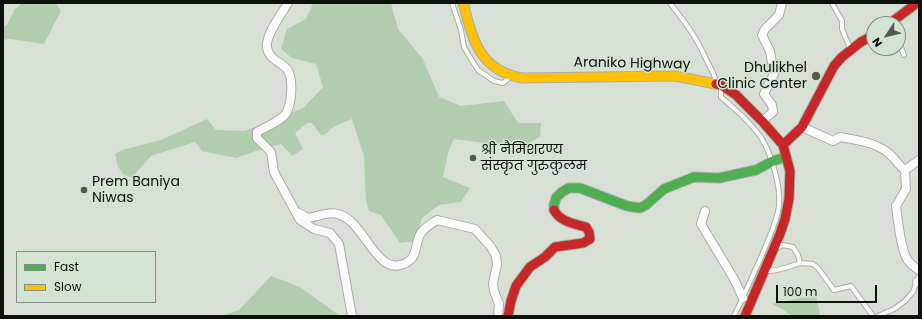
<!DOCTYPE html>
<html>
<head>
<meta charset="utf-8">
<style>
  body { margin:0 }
  #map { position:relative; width:922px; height:319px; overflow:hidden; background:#d8e0d6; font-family:Poppins,sans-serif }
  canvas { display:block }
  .frame { position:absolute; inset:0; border:4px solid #0c110b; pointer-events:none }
  .legend { position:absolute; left:16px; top:251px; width:140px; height:52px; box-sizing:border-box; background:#d4e4d2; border:1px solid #849082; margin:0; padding:5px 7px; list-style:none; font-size:12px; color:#0c110b }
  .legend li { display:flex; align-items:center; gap:8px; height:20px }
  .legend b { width:20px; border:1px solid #849082 }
  .north { position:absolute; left:866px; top:16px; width:40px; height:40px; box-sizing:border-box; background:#d4e4d2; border:1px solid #849082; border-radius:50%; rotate:235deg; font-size:11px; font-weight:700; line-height:16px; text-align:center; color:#0c110b }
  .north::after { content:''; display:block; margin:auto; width:14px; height:18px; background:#535952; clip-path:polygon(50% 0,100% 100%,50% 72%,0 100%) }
  .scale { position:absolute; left:776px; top:285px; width:101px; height:18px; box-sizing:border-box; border:2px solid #0c110b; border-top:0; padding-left:5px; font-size:12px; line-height:14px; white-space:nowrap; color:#0c110b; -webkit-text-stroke:3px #d4e4d2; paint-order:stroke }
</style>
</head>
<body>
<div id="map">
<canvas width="922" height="319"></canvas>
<div class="frame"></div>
<ul class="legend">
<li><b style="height:5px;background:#4caf50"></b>Fast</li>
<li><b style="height:5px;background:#ffc107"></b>Slow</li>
</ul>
<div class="north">N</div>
<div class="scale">100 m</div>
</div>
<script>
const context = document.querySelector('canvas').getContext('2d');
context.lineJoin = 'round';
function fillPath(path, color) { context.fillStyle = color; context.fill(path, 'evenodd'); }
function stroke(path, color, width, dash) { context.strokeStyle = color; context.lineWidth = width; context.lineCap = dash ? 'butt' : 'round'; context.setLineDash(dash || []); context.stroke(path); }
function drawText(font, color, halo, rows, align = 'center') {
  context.font = font + ' Poppins,"Noto Sans Devanagari",sans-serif'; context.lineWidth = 3; context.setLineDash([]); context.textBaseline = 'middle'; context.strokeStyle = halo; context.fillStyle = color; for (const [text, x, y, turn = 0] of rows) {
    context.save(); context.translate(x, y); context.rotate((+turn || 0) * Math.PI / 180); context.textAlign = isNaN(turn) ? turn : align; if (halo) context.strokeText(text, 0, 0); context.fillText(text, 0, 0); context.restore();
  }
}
const green = new Path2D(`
  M22 3H56L61 11 44 44 10 39 3 40V26L7 25 14 10Z
  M313 3H391L398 29 423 59 439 97 461 106 504 101 518 123H541L540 137 525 145 492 144 454 139 448 153 443 177 470 188 461 202 439 205 422 218 415 241 400 243 381 215 369 211 366 201 364 156 352 119C342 123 333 126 326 134L321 135 312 123H307L295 133 303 149 292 156 281 144 256 151 236 158 202 151 195 142 151 156 139 170 131 177 124 175 118 167 115 154 122 150 161 140 207 119 216 130 245 131 303 108 323 87 316 64 292 58 281 49 287 29 306 19Z
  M271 276 300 287 340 316H222L239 310Z
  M816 295 820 316H795L787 313 784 310 772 304Z`);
const lane = new Path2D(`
  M452 3 461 30 464 47 468 54 478 70 494 81 503 83 508 79
  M670 3C684 21 697 38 706 59 709 66 714 72 715 79
  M833 5 842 21V29L850 48
  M898 40 904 55
  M721 90V97C735 109 749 121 760 136 771 152 781 186 779 206 777 223 768 239 762 255 753 275 744 296 734 316
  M779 247 782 245 793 247 798 255 800 263 813 264 818 268 834 290 851 286 873 316
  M768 271C779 271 790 266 800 263
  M878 316 894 309 905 301 913 292 919 276`);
const street = new Path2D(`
  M288 3C282 13 265 36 267 47 268 59 280 61 287 69 294 78 292 108 284 116 276 123 266 127 257 132V138L271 152 274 172 300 220 314 229 330 233 339 244 352 316
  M762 121 773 112 772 105 764 94 774 74 770 51 762 35 765 29 779 15 782 3
  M802 127 833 141 840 137C856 140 874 142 887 152 894 157 898 165 905 170L919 160
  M905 170 906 189 896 206C898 220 900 247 907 259 910 264 914 267 919 270
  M705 211 701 224 734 279 743 298
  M299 213 308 218C317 217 329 211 338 214 366 221 377 283 409 261 418 255 415 241 421 233 425 227 431 224 437 220L475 229 491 247 496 256 497 265 493 283 494 291 499 304 498 316
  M917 282H919`);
const fast = new Path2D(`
  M554 210V205L556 198 562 192 569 188H580L627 206 640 208 646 205 664 189 694 177 719 178 756 170 773 161 786 157`);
const slow = new Path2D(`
  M463 3C473 40 479 70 522 78L675 76 716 84`);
const jam = new Path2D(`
  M889 24 917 3
  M716 84 721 85 736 95 762 121 783 145 790 171 789 199 785 219 780 234 745 316
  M783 145 802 127 834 66 842 57 861 42 874 35
  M508 316 511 301 516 286 530 267 545 257 555 247 583 243 590 239 589 232 586 227C575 224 560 222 554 210`);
const markers = [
  [816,76,5,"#535952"],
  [473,158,4,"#535952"],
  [84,190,4,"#535952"]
];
const streetNames = [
  ["Araniko Highway",632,64,1]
];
const poiNames = [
  ["Dhulikhel",807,68,"right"],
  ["Clinic Center",807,84,"right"],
  ["श्री नैमिशरण्य",481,150],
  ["संस्कृत गुरुकुलम",481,166],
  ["Prem Baniya",92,182],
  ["Niwas",92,198]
];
fillPath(green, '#b2cdae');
stroke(lane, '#a8aea6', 6);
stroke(street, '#a8aea6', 10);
stroke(fast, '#a8aea6', 11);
stroke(slow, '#a8aea6', 11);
stroke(jam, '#a8aea6', 11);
stroke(lane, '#f9faf9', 4);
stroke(street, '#f9faf9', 8);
stroke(fast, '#4caf50', 9);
stroke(slow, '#ffc107', 9);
stroke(jam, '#c62828', 9);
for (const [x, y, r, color] of markers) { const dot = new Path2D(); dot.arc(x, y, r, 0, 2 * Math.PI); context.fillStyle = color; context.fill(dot); stroke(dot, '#d4e4d2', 1.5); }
drawText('14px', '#0c110b', '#d4e4d2', streetNames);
drawText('14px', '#0c110b', '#d4e4d2', poiNames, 'left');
</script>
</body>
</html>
